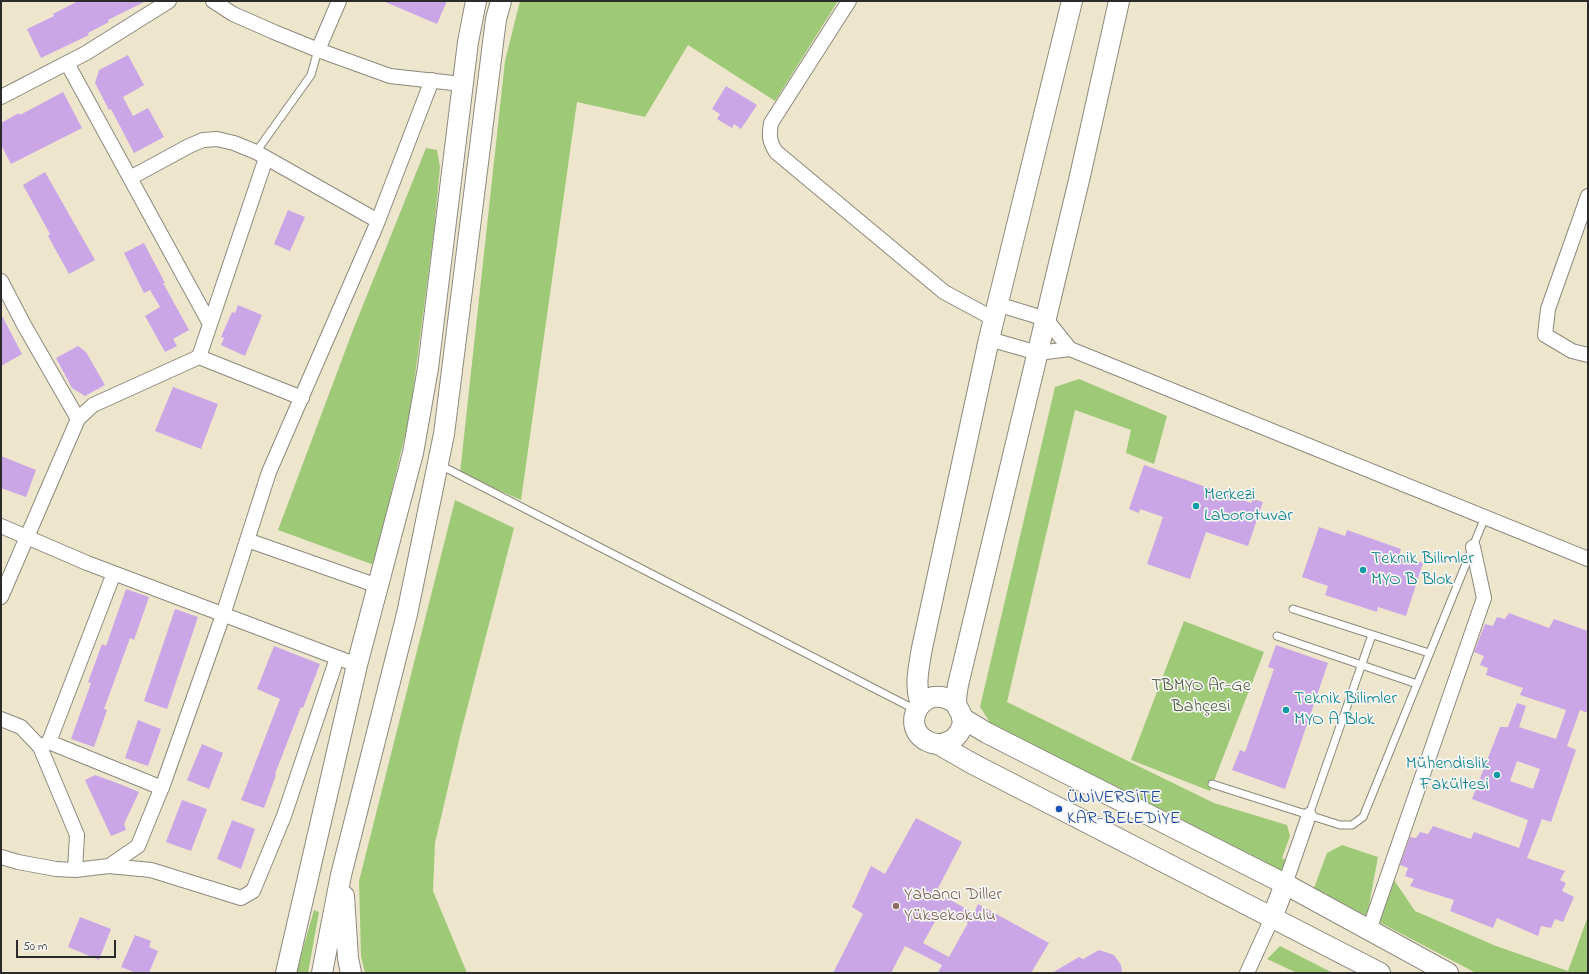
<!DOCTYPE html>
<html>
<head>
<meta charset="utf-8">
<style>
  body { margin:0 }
  #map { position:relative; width:1589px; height:974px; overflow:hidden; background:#ede6cd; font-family:"Indie Flower",sans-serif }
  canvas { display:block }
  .frame { position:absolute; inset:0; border:2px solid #2b2b2b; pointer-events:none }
  .scale { position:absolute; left:16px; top:940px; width:100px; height:18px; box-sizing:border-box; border:2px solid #2b2b2b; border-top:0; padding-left:5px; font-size:12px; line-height:14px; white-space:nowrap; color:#2b2b2b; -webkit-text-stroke:3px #f6f6f2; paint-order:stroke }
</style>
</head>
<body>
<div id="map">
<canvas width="1589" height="974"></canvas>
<div class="frame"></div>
<div class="scale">50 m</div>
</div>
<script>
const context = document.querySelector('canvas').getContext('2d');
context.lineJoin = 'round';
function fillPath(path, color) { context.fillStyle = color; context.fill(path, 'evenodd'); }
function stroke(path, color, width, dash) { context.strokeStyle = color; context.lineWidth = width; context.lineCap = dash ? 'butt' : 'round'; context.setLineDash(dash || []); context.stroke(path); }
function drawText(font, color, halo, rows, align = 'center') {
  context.font = font + ' "Indie Flower",sans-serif'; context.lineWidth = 3.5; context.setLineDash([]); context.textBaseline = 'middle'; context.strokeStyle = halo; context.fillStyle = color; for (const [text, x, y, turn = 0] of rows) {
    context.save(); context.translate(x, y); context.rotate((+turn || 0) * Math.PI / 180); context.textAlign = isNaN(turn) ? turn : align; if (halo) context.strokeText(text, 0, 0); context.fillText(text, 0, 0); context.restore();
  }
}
const green = new Path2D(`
  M520 1H838L775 101 688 45 645 117 577 102 521 500 460 473 505 61Z
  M426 148 437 150 440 167 434 230 410 414 374 565 278 530 353 330Z
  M1079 379 1167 416 1154 464 1126 453 1131 430 1075 410 1007 702 1214 803 1287 825 1290 836 1282 858 1289 862 1284 874 991 724 980 707 1055 387Z
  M455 500 514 528 461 732 435 843 433 891 467 973H365L361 956 359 881Z
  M1184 621 1264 652 1210 791 1131 760Z
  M1342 845 1378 857 1367 916 1314 888 1327 853Z
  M1394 880 1415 911 1496 946 1568 971 1588 916V973H1476L1379 922Z
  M314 910 319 912 308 973H296Z
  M1280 946 1333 973H1297L1267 959Z`);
const building = new Path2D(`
  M78 1H146L108 20 109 22 88 33 89 35 41 58 27 29 54 16 53 14Z
  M383 1H447L437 24Z
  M128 55 144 85 123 97 133 116 148 108 164 137 134 153 111 109 109 110 95 83 99 70Z
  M726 86 757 105 741 129 734 124 732 128 717 119 720 114 712 109Z
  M63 92 82 128 11 164 1 145V123L19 113 20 115Z
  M45 172 95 260 69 274 48 236 50 234 23 185Z
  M288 210 305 217 290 251 274 244Z
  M144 243 165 283H163L189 330 173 339 177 346 165 352 145 316 160 307 150 290 144 293 124 253Z
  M238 305 262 315 245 356 221 345 224 338 221 337 232 312 235 313Z
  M1 314 22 354 1 366Z
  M78 346 86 352 105 385 85 396 72 388 56 358Z
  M173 387 218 404 201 449 155 431Z
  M1 456 36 470 26 497 1 488Z
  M1144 465 1251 503 1253 499 1263 502 1248 546 1206 532 1190 579 1147 564 1163 517 1140 509 1139 513 1129 509Z
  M1319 527 1345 536 1347 530 1401 549 1399 555 1423 563 1406 616 1378 607 1377 612 1325 595 1328 586 1302 577Z
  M126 589 149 597 134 640 130 638 104 709 107 710 94 747 71 739 91 683 88 682 102 644 106 646Z
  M175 609 198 617 167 709 144 701Z
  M1509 613 1549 628 1554 619 1588 631V713L1580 710 1567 746 1576 750 1551 822 1542 819 1527 858 1565 871 1560 880 1566 883 1562 891 1574 897 1563 922 1555 919 1551 928 1541 926 1538 936 1497 918 1493 928 1450 911 1454 900 1410 886 1414 879 1405 876 1408 868 1400 865 1410 837 1416 838 1420 832 1428 834 1433 826 1471 839 1474 832 1519 848 1528 820 1472 799 1500 727H1508L1517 703 1526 706 1519 727 1556 739 1566 710 1520 695 1523 688 1486 675 1488 668 1480 665 1484 656 1474 652 1485 624 1493 626 1497 617 1505 619ZM1517 761 1540 769 1533 789 1510 781Z
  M1276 645 1328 663 1285 789 1232 770 1240 750 1245 752 1274 669 1268 667Z
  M274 646 320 664 303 708 301 707 275 774 276 775 264 808 241 800 280 699 257 689Z
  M138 720 161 729 148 766 125 758Z
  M202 744 223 753 209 789 187 780Z
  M95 775 117 783 139 792 124 824 126 830 111 836 85 780Z
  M182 800 207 809 191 851 166 842Z
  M916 818 962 842 936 892 974 913 978 904 1049 943 1031 973H938L942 965 905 946 891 973H833L863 914 852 907 871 866 885 874ZM942 909 968 923 949 957 923 943Z
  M232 820 255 829 241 869 217 859Z
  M80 917 111 929 99 960 68 947Z
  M135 935 151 941 149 947 158 951 149 973H136L121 967Z
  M1099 950 1114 955 1121 965 1122 973H1052L1079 957 1083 959Z`);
const lane = new Path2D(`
  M256 152 311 75 318 50
  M440 465 916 710
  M1293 609 1429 653
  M1277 636 1417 684
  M1212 784 1340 825H1352L1363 817 1485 517
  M1309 815 1372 635`);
const street = new Path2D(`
  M213 1 233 14 274 32 318 50 390 76 462 84
  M849 1 771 123C769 135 769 141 776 152L944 292 994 319
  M318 50 339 1
  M67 63 210 324
  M1 97 86 53 169 1
  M130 178 189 146 203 140 217 139 234 143 256 152 378 221
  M1588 196 1548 309 1545 335 1572 351 1588 355
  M1 281 24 325 78 419
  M997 304 1046 319 1070 349 1588 559
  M989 339 1038 353 1070 349
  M199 357 266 158
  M1 526 87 563 357 665
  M247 540 378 586
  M1 597 78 419 93 405 199 357 302 398
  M1 719 21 727 40 747 77 835 75 870
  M49 742 162 788
  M40 747 49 742 114 573
  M1 857 18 862 56 869 75 870 109 866 138 846 164 782 223 615 269 472 376 226 432 80
  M109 866 151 870 241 898 253 891 284 816 337 658
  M1285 884 1309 815
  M1369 930 1484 598 1473 547
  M1247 973 1272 918`);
const secondary = new Path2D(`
  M921 704C914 685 919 667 922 648L989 339 1072 1
  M956 704C925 679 897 725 927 741 933 744 939 745 945 743 953 741 960 734 962 726 965 714 958 712 956 703 956 698 957 690 958 685L1080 176 1119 1
  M962 718 987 733 1285 884 1448 973
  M938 744 973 764 1380 973
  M344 896 348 958 351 973
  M1272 918 1285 884
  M286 973 357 665 413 453 428 368 468 42 476 1
  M322 973 341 875 407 614 444 434 496 19 501 1`);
const markers = [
  [1196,506,4,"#0f9aa8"],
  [1363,570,4,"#0f9aa8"],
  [1286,710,4,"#0f9aa8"],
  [1497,775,4,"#0f9aa8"],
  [1059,809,4,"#1a4fb4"],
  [896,906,4,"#8d6e63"]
];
const cultureNames = [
  ["Merkezi",1204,496],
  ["Laborotuvar",1204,517],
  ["Teknik Bilimler",1371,560],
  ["MYO B Blok",1371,581],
  ["Teknik Bilimler",1294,700],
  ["MYO A Blok",1294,721],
  ["Mühendislik",1489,765,"right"],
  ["Fakültesi",1489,786,"right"]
];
const parkNames = [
  ["TBMYO Ar-Ge",1201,687],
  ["Bahçesi",1201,708]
];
const transitNames = [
  ["ÜNİVERSİTE",1067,799],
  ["KAR-BELEDİYE",1067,820]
];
const educationNames = [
  ["Yabancı Diller",904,896],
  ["Yüksekokulu",904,917]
];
fillPath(green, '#9eca77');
fillPath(building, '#caa6e6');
stroke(lane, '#8c887c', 9);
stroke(street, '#8c887c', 16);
stroke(secondary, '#8c887c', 22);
stroke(lane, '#fff', 7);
stroke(street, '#fff', 14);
stroke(secondary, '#fff', 20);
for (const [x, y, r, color] of markers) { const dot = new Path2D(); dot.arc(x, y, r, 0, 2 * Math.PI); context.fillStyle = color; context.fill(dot); stroke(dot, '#f6f6f2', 1.5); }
drawText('18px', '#0d838f', '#f6f6f2', cultureNames, 'left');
drawText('18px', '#4e5b42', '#f6f6f2', parkNames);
drawText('18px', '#164399', '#f6f6f2', transitNames, 'left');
drawText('18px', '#785e54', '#f6f6f2', educationNames, 'left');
</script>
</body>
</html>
